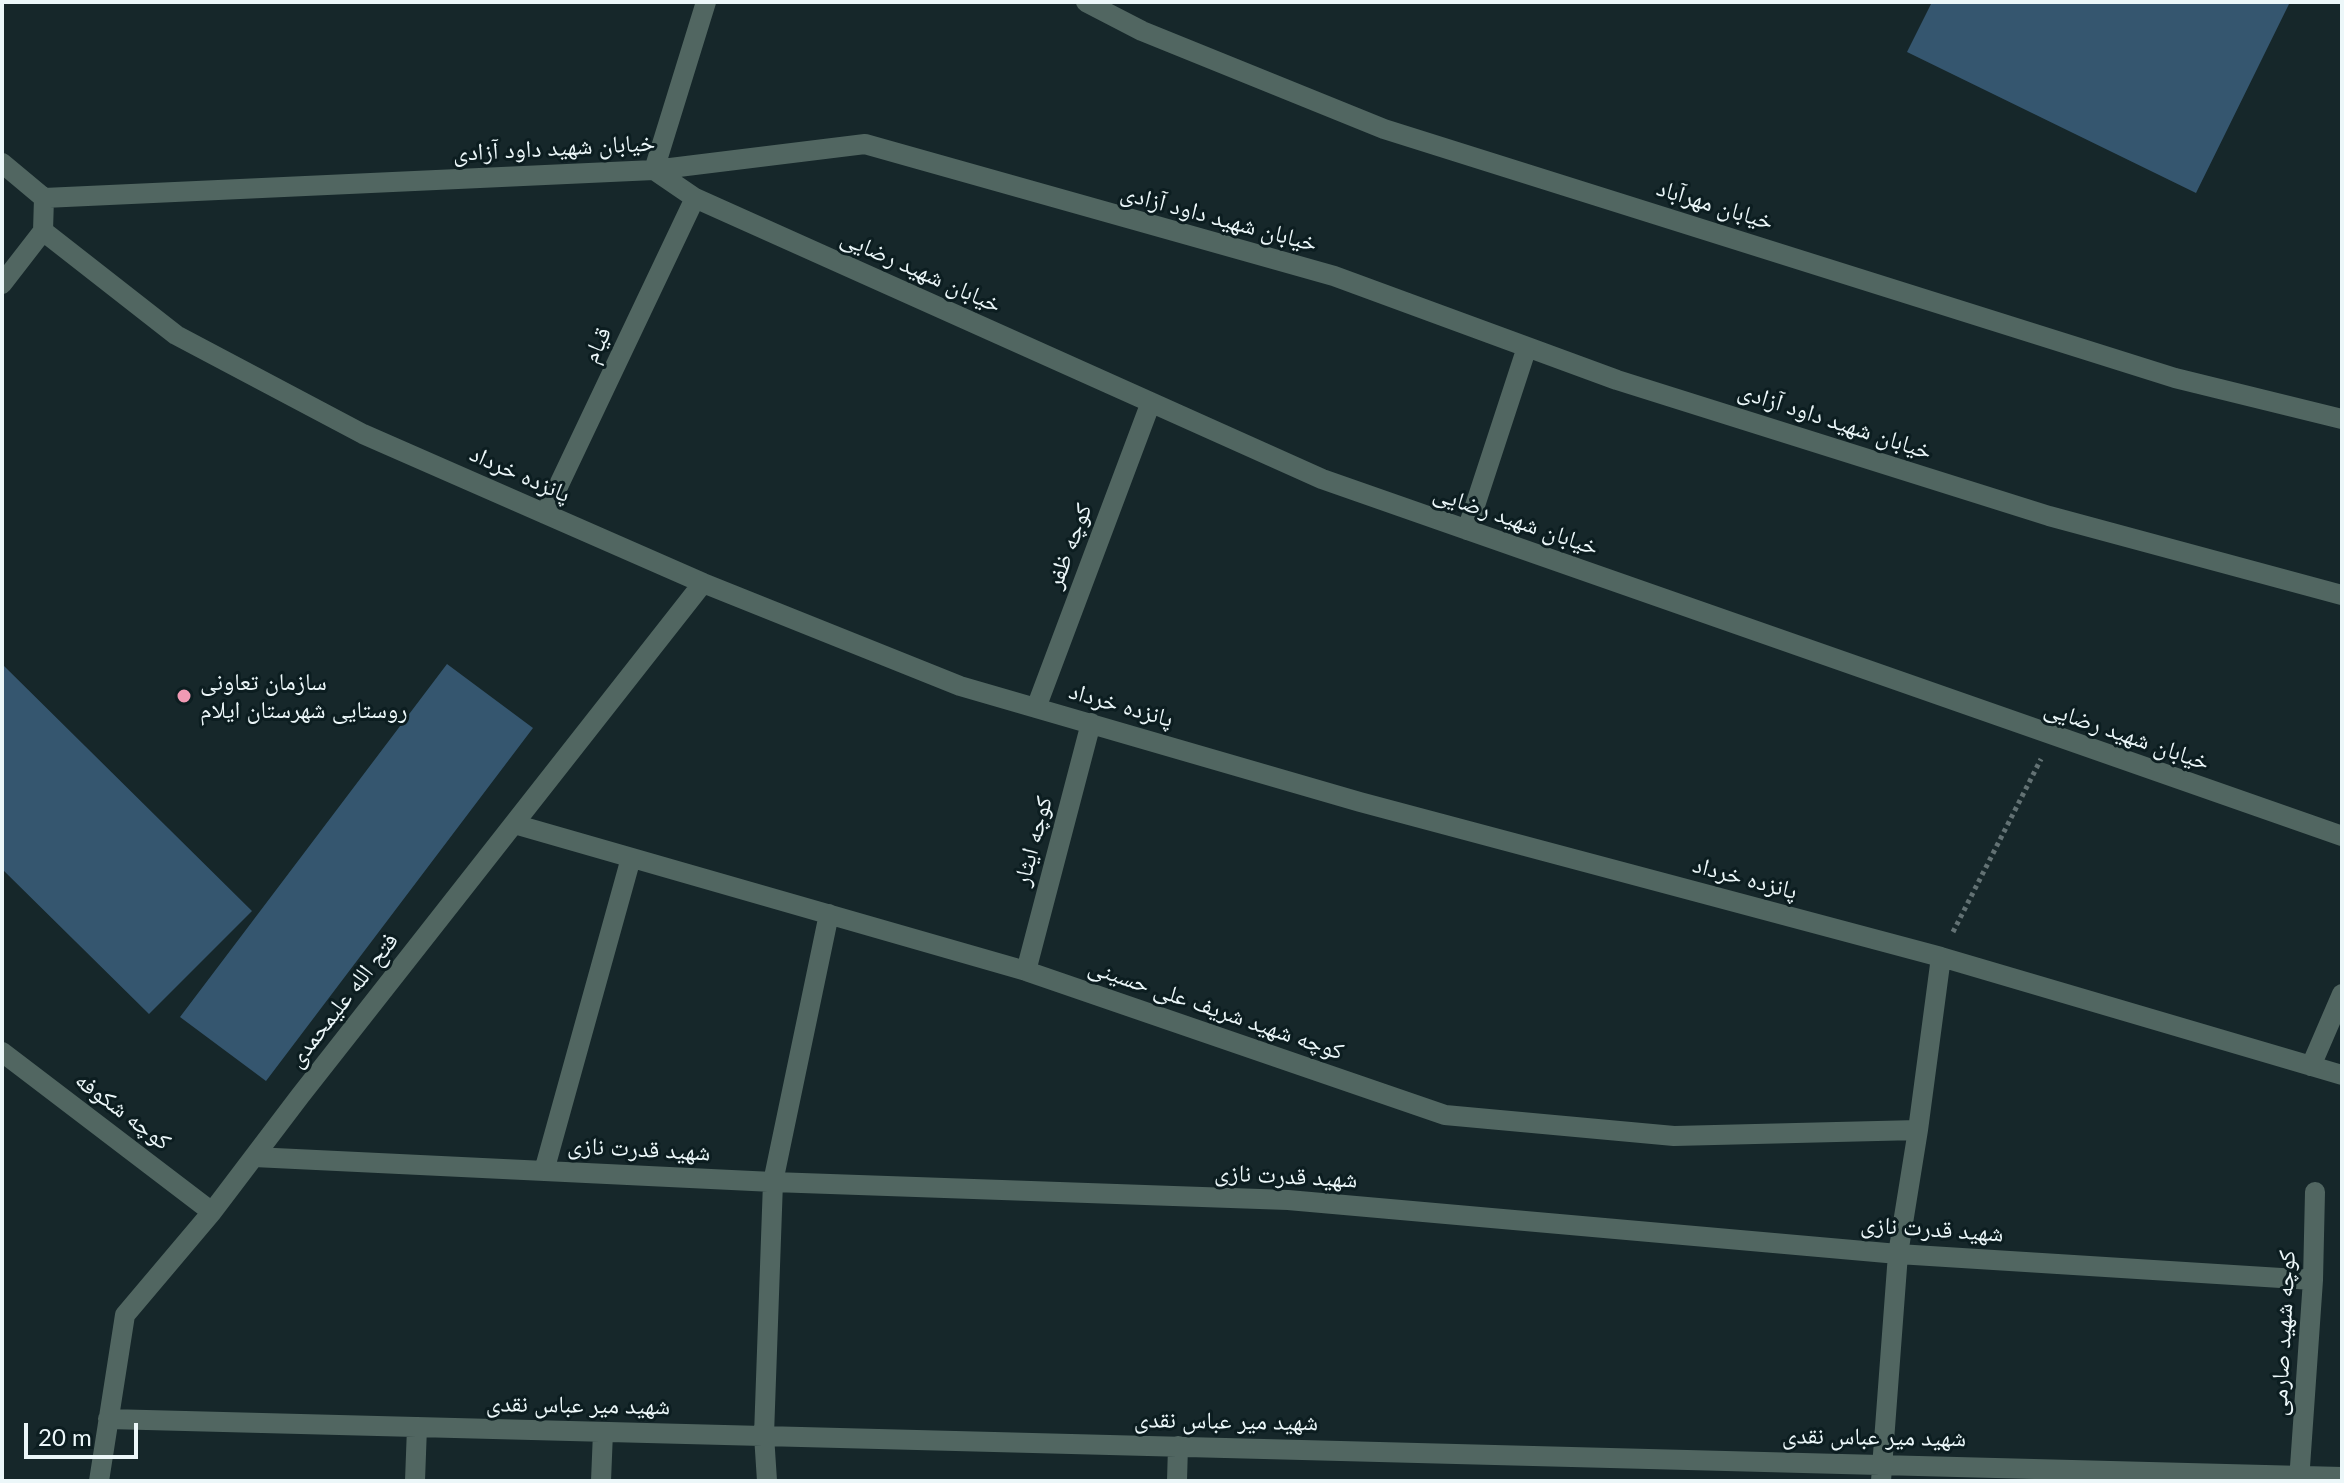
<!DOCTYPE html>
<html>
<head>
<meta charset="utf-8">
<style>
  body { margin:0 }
  #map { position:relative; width:2344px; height:1483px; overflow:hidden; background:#16272a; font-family:Lato,sans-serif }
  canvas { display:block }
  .frame { position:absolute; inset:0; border:4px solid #ecf7f9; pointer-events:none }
  .scale { position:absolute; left:24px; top:1423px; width:114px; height:36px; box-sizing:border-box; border:4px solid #ecf7f9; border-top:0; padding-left:10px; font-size:24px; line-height:28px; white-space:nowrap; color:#ecf7f9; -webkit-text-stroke:6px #0c1d20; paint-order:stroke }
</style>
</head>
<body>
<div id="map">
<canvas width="2344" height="1483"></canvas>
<div class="frame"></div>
<div class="scale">20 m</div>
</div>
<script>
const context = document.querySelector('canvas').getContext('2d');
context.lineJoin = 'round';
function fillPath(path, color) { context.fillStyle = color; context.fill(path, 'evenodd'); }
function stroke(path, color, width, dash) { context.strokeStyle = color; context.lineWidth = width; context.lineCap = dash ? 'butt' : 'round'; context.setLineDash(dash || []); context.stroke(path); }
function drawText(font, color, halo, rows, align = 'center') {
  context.font = font + ' Lato,"Noto Naskh Arabic",sans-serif'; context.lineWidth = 6; context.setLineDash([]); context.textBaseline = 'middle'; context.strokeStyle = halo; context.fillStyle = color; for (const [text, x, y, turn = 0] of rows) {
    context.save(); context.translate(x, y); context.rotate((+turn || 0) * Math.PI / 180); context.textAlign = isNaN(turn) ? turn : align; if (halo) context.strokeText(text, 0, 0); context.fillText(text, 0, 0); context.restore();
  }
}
const building = new Path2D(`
  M1932 2H2290L2196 193 1907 52Z
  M2 664 252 911 149 1014 2 869Z
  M447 664 533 728 266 1081 180 1017Z`);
const path = new Path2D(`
  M1953 932 2041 759`);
const minor = new Path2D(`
  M706 2 654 170 695 198 1322 479 2342 836
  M1086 2 1142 31 1384 129 2175 378 2342 419
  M2 163 44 198 43 231 176 335 363 434 703 583 960 686 1360 802 1941 957 2342 1075
  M44 198 654 170 865 144 1334 276 1617 380 2049 516 2342 595
  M2 284 43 231
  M545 514 695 198
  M1467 530 1527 347
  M1036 708 1151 402
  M514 824 1026 971 1445 1115 1674 1136 1918 1130
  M1026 971 1091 723
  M2 1052 212 1212
  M2311 1066 2342 994
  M254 1157 773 1182 1288 1200 1898 1254 2313 1280
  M544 1171 631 858
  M108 1419 2342 1477
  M99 1481 125 1315 212 1212 300 1096 703 583
  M415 1481 417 1427
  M601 1481 603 1432
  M767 1481 764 1435 773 1182 829 914
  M1177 1481 1178 1446
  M1881 1481 1898 1254 1918 1130 1941 957
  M2299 1481 2313 1280 2315 1192`);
const markers = [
  [184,696,8,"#f19ab4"]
];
const streetNames = [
  ["خیابان شهید داود آزادی",554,148,-3],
  ["خیابان مهرآباد",1715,205,17],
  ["خیابان شهید داود آزادی",1219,218,15],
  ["خیابان شهید رضایی",921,271,24],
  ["قیام",597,345,-65],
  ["خیابان شهید داود آزادی",1835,421,18],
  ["پانزده خرداد",520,474,24],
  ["خیابان شهید رضایی",1516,520,19],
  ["کوچه ظفر",1069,546,-69],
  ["پانزده خرداد",1121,705,16],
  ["خیابان شهید رضایی",2127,735,19],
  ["کوچه ایثار",1033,841,-75],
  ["پانزده خرداد",1745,878,15],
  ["فتح الله علیمحمدی",343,1000,-52],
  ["کوچه شهید شریف علی حسینی",1216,1009,19],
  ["کوچه شکوفه",123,1111,37],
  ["شهید قدرت نازی",639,1149,3],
  ["شهید قدرت نازی",1286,1176,3],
  ["شهید قدرت نازی",1932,1229,4],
  ["کوچه شهید صارمی",2283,1333,-87],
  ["شهید میر عباس نقدی",578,1405,1],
  ["شهید میر عباس نقدی",1226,1421,1],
  ["شهید میر عباس نقدی",1874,1437,1]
];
const poiNames = [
  ["سازمان تعاونی",200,682],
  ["روستایی شهرستان ایلام",200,710]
];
fillPath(building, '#35566f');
stroke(path, '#637274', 5, [4, 4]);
stroke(minor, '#516661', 20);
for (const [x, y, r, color] of markers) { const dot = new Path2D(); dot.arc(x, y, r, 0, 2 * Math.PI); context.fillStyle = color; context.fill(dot); stroke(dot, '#0c1d20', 3); }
drawText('24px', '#ecf7f9', '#0c1d20', streetNames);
drawText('24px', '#ecf7f9', '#0c1d20', poiNames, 'left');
</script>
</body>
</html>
